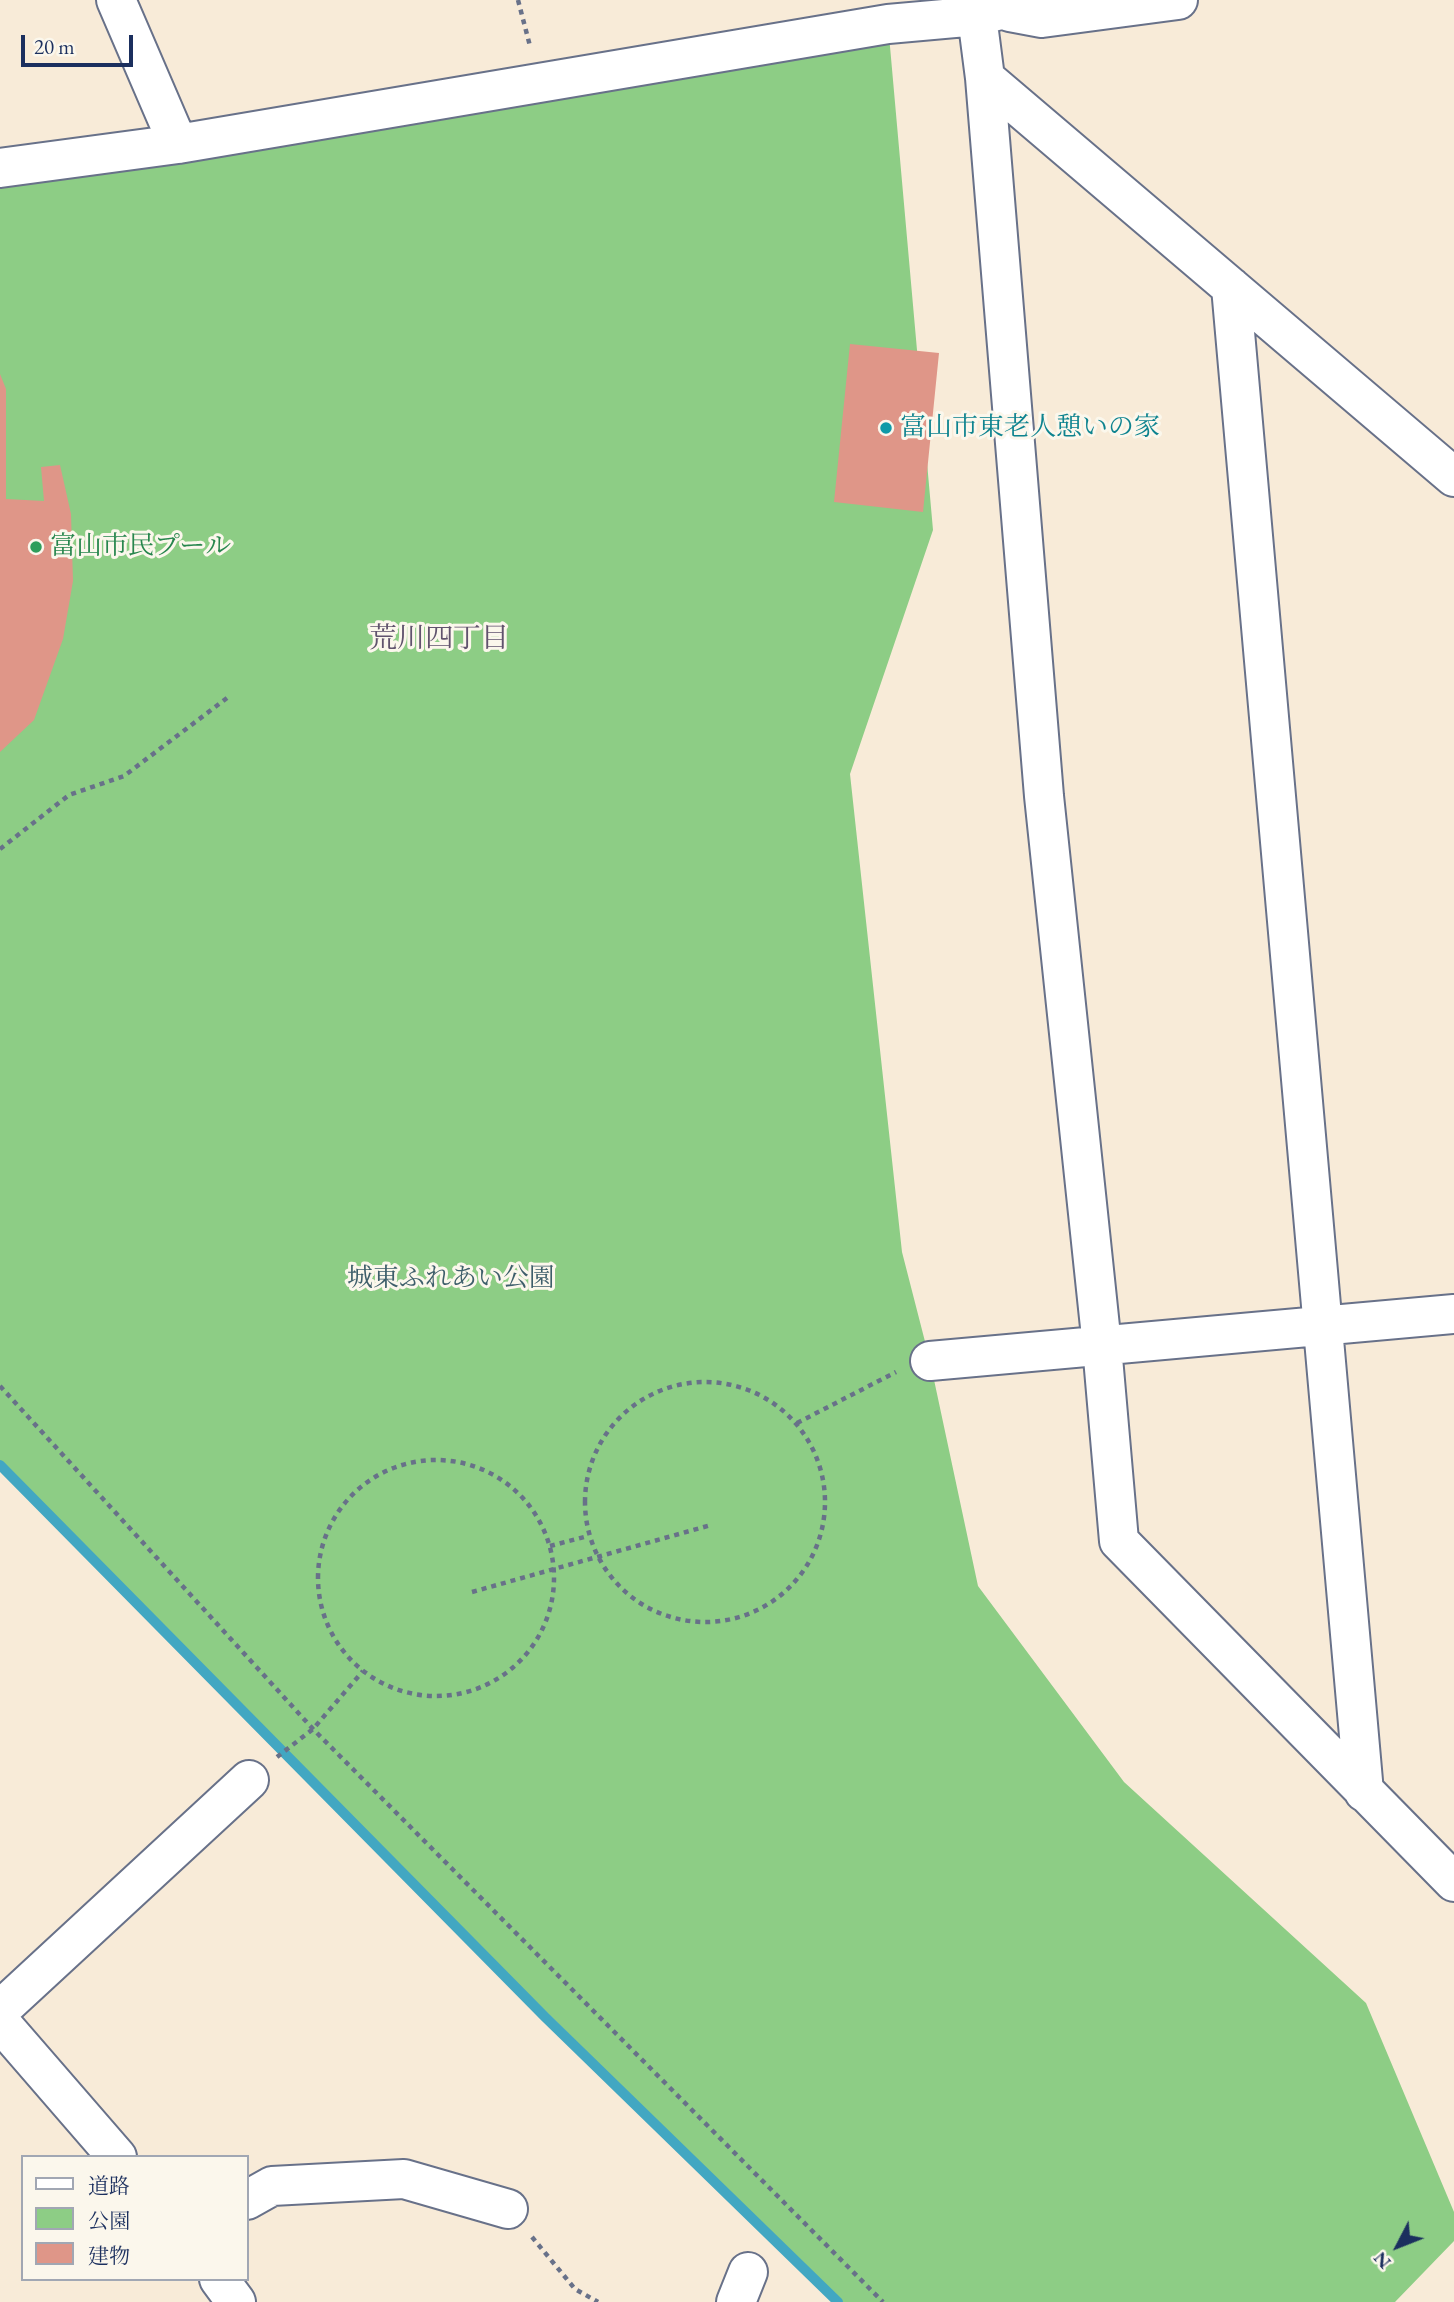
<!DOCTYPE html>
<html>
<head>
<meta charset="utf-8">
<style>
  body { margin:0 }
  #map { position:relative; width:1454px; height:2302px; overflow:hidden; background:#f8ebd8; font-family:"EB Garamond","Noto Serif JP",serif }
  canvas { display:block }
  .legend { position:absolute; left:21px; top:2155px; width:228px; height:126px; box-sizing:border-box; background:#fbf7ec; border:2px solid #a1a7b3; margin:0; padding:9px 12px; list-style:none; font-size:21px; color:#1b2f5e }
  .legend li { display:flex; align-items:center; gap:14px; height:35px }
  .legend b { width:35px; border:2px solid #a1a7b3 }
  .north { position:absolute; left:1363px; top:2211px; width:70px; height:70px; -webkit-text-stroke:5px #fbf7ec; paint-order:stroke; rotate:228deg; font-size:19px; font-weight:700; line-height:28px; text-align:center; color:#1b2f5e }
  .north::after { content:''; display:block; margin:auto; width:24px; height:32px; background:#1b2f5e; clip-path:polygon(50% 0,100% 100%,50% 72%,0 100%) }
  .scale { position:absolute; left:21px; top:35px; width:112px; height:32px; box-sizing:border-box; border:4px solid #1b2f5e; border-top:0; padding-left:9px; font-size:21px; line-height:24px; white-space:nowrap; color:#1b2f5e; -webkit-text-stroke:5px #fbf7ec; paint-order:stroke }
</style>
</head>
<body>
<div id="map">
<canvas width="1454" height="2302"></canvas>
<ul class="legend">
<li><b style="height:9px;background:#fff"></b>道路</li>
<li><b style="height:19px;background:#8dcd85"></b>公園</li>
<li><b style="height:19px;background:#df9688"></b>建物</li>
</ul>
<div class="north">N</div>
<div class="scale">20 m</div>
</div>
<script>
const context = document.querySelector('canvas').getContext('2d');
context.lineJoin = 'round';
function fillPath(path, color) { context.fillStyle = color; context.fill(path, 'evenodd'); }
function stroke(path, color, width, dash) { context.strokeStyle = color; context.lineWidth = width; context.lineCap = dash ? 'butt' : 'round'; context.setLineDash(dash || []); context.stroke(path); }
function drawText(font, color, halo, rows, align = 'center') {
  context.font = font + ' "EB Garamond","Noto Serif JP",serif'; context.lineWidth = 6; context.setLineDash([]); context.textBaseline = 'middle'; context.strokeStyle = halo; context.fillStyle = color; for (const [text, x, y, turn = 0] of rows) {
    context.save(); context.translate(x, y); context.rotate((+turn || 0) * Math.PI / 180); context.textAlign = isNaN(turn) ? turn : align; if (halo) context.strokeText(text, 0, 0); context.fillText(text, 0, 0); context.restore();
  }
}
const green = new Path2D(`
  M888 24 933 530 850 774 902 1252 930 1361 978 1586 1124 1782 1366 2003 1454 2212V2241L1395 2302H841L326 1795 0 1465V168Z`);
const stream = new Path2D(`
  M0 1465 545 2017 838 2302`);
const building = new Path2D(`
  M850 344 939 353 923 512 834 502Z
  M0 374 6 389V499L44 501 41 467 60 465 71 514 73 581 63 639 34 720 0 752Z`);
const path = new Path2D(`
  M518 0 530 46
  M0 849 69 795 124 776 227 698
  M585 1502a120 120 0 1 1 240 0a120 120 0 1 1-240 0Z
  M0 1386 313 1729 883 2302
  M797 1423 896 1372
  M318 1578a118 118 0 1 1 236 0a118 118 0 1 1-236 0Z
  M550 1546 588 1536
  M277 1757 313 1729 363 1671
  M532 2237 575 2289 598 2302`);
const minor = new Path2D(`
  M116 0 178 144
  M1010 12 1042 18 1178 0
  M977 16 985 78 1044 796 1102 1346 1119 1541 1454 1882
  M985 78 1454 477
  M0 168 178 144 888 24 977 16 1039 0
  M1231 287 1364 1792
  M930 1361 1454 1314
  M0 2010 249 1780
  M0 2022 117 2157
  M247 2200 272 2186 404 2179 508 2209
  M219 2279 236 2302
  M736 2302 748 2272`);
const pathBridge = new Path2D(`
  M472 1592 711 1525`);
const markers = [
  [886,428,7,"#0f9aa8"],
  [36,547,7,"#2e9e5b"]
];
const cultureNames = [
  ["富山市東老人憩いの家",900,428]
];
const leisureNames = [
  ["富山市民プール",50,547]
];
const parkNames = [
  ["城東ふれあい公園",451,1279]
];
const neighbourhoodNames = [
  ["荒川四丁目",439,639]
];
fillPath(green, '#8dcd85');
stroke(stream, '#42a7c2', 10);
fillPath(building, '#df9688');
stroke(minor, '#687189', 42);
stroke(path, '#687189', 4.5, [5, 5]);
stroke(minor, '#fff', 38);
stroke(pathBridge, '#687189', 4.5, [5, 5]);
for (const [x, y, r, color] of markers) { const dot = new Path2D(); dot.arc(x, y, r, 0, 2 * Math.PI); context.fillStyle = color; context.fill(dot); stroke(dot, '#fbf7ec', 2.5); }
drawText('26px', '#0d838f', '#fbf7ec', cultureNames, 'left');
drawText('26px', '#27864d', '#fbf7ec', leisureNames, 'left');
drawText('26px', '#3d5e6a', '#fbf7ec', parkNames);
drawText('28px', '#60536d', '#fbf7ec', neighbourhoodNames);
</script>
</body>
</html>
